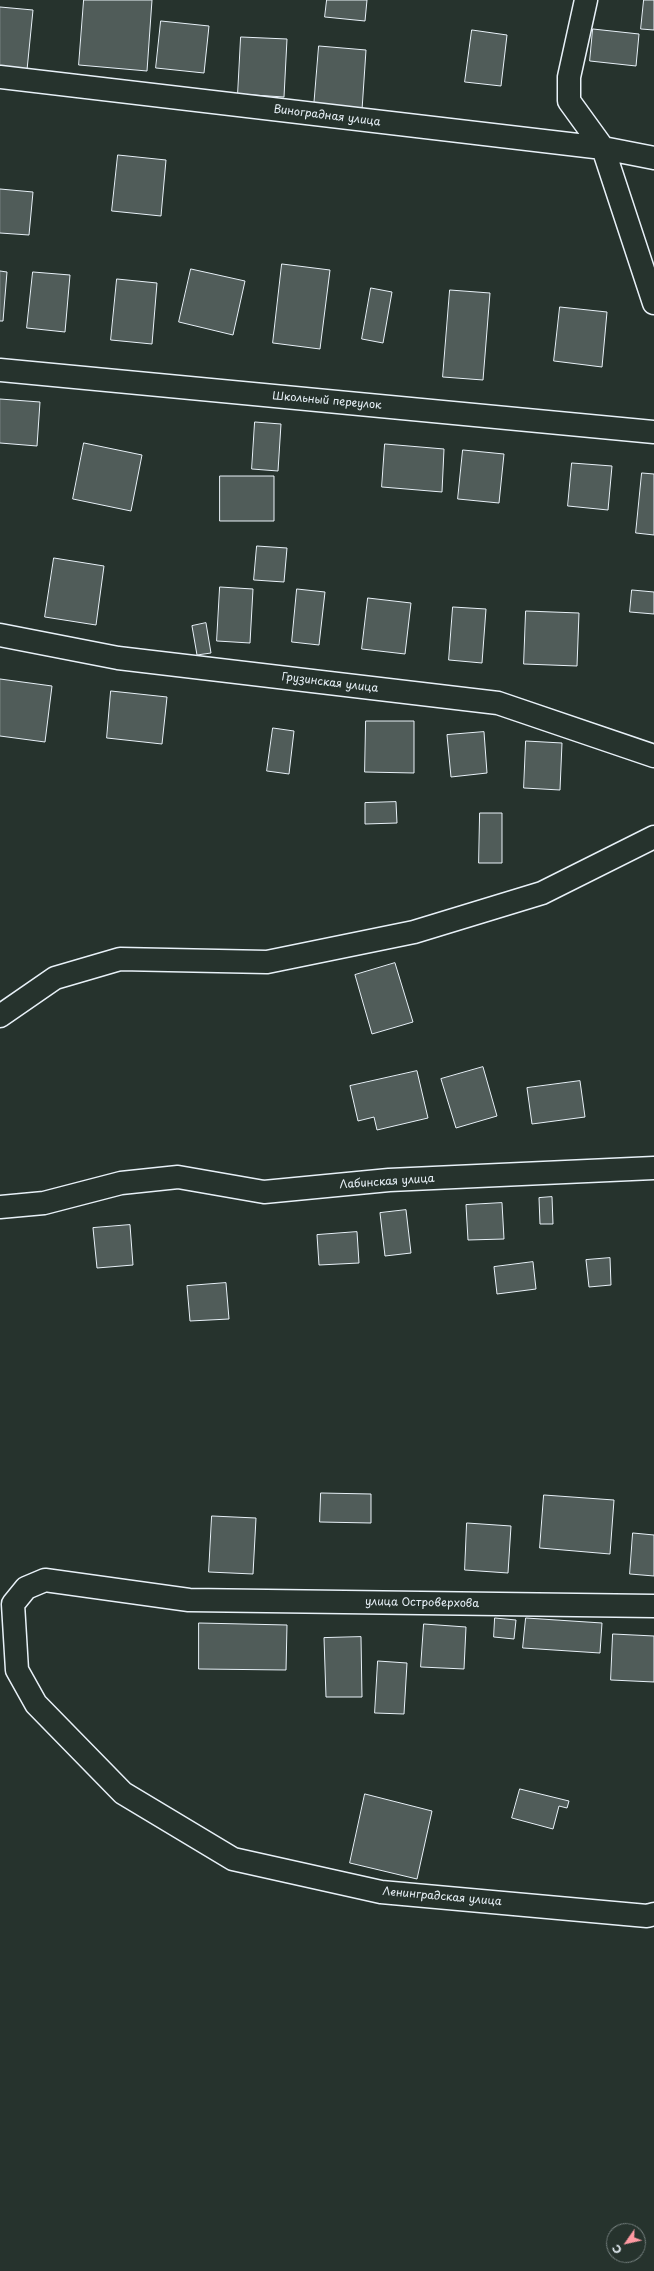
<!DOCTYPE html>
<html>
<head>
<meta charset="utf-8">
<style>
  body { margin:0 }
  #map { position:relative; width:654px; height:2271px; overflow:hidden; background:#26332d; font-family:"Playpen Sans",sans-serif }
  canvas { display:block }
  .north { position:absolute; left:606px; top:2223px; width:40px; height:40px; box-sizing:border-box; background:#26332d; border:1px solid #747f7e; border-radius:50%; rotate:236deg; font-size:11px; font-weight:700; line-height:16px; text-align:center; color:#e8f1f8 }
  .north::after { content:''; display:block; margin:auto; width:14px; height:18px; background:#ff9aa2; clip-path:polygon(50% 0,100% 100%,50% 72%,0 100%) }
</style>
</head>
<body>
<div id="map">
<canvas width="654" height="2271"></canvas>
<div class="north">С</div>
</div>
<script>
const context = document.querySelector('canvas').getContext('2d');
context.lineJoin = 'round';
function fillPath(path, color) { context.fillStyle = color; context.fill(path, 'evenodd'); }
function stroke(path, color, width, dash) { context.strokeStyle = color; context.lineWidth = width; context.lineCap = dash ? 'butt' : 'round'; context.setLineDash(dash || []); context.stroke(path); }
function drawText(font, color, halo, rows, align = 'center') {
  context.font = font + ' "Playpen Sans",sans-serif'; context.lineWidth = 3; context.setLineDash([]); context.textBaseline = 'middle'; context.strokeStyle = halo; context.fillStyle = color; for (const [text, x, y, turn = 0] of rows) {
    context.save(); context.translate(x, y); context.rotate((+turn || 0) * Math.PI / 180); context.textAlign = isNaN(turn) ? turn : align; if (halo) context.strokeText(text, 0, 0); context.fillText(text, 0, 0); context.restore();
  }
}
const building = new Path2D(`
  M84 0H152L147 71 79 65Z
  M327 0H367L365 21 325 17Z
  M644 0H654V30L641 29Z
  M0 7 33 10 27 70 0 67Z
  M161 21 209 26 204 73 156 68Z
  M593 29 639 34 636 66 590 61Z
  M472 30 507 35 501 86 465 82Z
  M241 37 287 39 284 97 238 94Z
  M319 46 366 50 362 110 314 107Z
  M118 155 166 160 161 216 112 211Z
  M0 189 33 192 29 235 0 233Z
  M282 264 330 270 320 349 273 343Z
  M191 269 245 281 233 335 179 322Z
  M0 271 7 272 3 321H0Z
  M33 272 70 275 65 332 27 328Z
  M117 279 157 283 152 344 111 340Z
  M371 288 392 292 383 343 362 339Z
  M450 290 490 293 483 380 443 377Z
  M560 307 607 312 602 367 554 361Z
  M0 399 40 402 37 446 0 443Z
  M255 422 281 424 278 471 252 469Z
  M84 443 142 455 131 511 73 499Z
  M385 444 444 449 442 492 382 487Z
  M463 450 504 454 499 503 458 499Z
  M572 463 612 466 608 510 568 506Z
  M642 473 654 474V535L636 533Z
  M220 476H274V521H220Z
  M257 546 287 548 284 582 254 580Z
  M54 558 104 566 96 625 45 617Z
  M220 587 253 589 250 643 217 641Z
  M297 589 325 592 319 645 292 642Z
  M632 590 654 592V614L630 612Z
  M368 598 411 603 405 654 362 649Z
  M453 607 486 609 482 663 449 660Z
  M526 611 579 613 577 666 524 664Z
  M206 623 211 653 197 655 192 626Z
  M0 679 52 686 45 742 0 736Z
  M111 691 167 697 162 744 107 738Z
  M366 721H414V773L365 772Z
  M273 728 294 731 289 774 267 771Z
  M484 732 487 773 451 777 447 735Z
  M526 741 562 743 560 790 524 788Z
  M396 802 397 823 365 824V803Z
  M480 813H502V863H479Z
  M395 963 413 1022 372 1034 355 975Z
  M483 1067 497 1116 456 1128 441 1079Z
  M417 1071 428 1118 377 1130 374 1117 358 1121 350 1086Z
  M580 1081 585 1117 532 1124 527 1088Z
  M552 1197 553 1224H540L539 1198Z
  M502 1203 504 1239 468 1240 466 1205Z
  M406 1210 411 1253 385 1256 380 1213Z
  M130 1225 133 1265 97 1268 93 1228Z
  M357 1232 359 1263 319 1265 317 1235Z
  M610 1258 611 1285 589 1287 586 1260Z
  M533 1262 536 1289 497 1294 494 1267Z
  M226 1283 229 1319 190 1321 187 1286Z
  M321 1493 371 1494V1523L320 1522Z
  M544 1495 614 1500 610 1554 540 1548Z
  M212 1516 256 1518 253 1574 209 1572Z
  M467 1523 511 1526 508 1573 465 1570Z
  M633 1533 654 1535V1576L630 1574Z
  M495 1618 516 1620 514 1639 494 1637Z
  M526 1618 602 1623 600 1653 523 1648Z
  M199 1623 287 1625 286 1670 199 1669Z
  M424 1624 466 1627 464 1669 421 1667Z
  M613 1634 654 1636V1682L611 1680Z
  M361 1637 362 1697H326L324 1638Z
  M378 1661 407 1663 404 1714 375 1713Z
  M520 1789 569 1801 567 1808 559 1806 553 1829 512 1818Z
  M365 1794 432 1811 417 1879 350 1863Z`);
const street = new Path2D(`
  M586 0 569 77V101L603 148 654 303
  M0 77 603 148 654 158
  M0 370 654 432
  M0 635 118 658 498 703 654 756
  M0 1016 55 978 120 959 267 962 414 932 542 893 654 837
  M0 1207 44 1203 121 1183 178 1177 264 1192 389 1180 654 1168
  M654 1606 189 1600 45 1580 26 1588 13 1604 17 1670 36 1704 123 1793 233 1859 381 1892 647 1916 654 1914`);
const streetNames = [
  ["Виноградная улица",327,116,7],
  ["Школьный переулок",327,401,5],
  ["Грузинская улица",330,683,7],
  ["Лабинская улица",387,1182,-4],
  ["улица Островерхова",422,1603,1],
  ["Ленинградская улица",442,1897,5]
];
fillPath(building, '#505c59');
stroke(building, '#e8f1f8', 1);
stroke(street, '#e8f1f8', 25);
stroke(street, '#26332d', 22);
drawText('11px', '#e8f1f8', '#26332d', streetNames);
</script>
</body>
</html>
